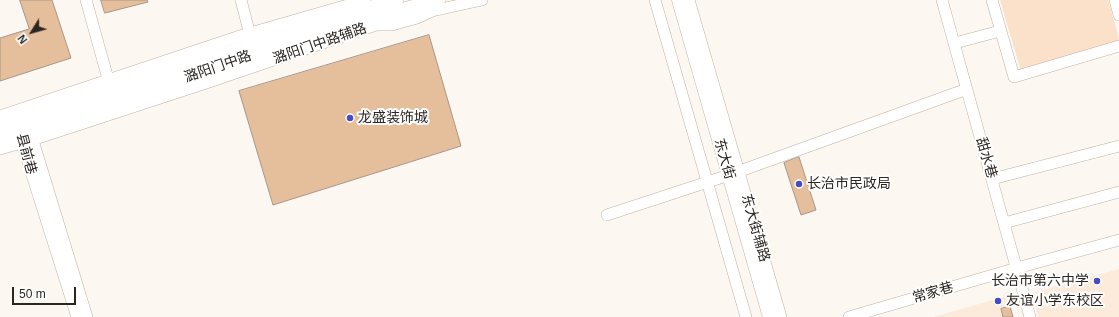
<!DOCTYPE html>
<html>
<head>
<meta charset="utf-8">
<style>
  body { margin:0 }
  #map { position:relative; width:1119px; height:317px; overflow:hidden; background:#fdf7f1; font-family:Arial,sans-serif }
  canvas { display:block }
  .north { position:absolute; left:12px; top:12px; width:40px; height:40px; -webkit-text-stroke:3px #fff; paint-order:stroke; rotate:233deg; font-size:11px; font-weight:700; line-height:16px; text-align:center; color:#2c2621 }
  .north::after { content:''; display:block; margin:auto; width:14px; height:18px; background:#2c2621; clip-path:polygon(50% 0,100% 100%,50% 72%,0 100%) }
  .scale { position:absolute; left:12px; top:287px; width:64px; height:18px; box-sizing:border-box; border:2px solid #2c2621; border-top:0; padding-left:5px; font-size:12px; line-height:14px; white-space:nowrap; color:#2c2621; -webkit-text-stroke:3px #fff; paint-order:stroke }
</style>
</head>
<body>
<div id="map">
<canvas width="1119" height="317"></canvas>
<div class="north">N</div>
<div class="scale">50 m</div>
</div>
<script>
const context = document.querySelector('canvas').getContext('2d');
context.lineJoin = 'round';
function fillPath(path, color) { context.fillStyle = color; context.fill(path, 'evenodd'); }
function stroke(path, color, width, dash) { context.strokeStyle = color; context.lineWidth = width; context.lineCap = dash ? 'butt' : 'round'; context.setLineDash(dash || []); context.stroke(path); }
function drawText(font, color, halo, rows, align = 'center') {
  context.font = font + ' Arial,"Noto Sans SC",sans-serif'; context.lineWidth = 4; context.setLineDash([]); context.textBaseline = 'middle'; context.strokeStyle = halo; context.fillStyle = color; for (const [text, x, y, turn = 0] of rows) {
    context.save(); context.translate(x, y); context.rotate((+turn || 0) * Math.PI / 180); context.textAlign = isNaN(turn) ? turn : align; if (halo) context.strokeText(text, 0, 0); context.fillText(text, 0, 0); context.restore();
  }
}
const built = new Path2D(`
  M1119 269V317H1038L1032 293Z
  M1007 296 1013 317H933Z`);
const green = new Path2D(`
  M1000 0H1108L1119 38V43L1021 71Z`);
const building = new Path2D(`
  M20 0H52L71 58 0 81V38L29 29Z
  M101 0H147L148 2 105 13Z
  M429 35 461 146 273 205 239 91Z
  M799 157 816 210 801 215 784 163Z
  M1010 306 1013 317H1003L1001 309Z`);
const minor = new Path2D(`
  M86 0 110 86
  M241 0 251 39
  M655 0 746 317
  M689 0 781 317
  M942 0 1030 317
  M992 0 1014 77 1119 46
  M1115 0 1119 15
  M955 43 1000 31
  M0 116 240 36 365 0
  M31 134 87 317
  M20 137 77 317
  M0 149 32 140 209 82 376 25H392L417 18 432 11 482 0
  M992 179 1119 146
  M607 215 729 175 967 89
  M1004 223 1119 192
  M849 317 1017 268 1119 240`);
const major = new Path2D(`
  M679 0 770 317
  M0 128 273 38 396 0
  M0 139C49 123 98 108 147 91 243 59 340 27 438 0`);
const markers = [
  [350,118,4,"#454dc2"],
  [799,184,4,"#454dc2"],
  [1097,281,4,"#454dc2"],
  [998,301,4,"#454dc2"]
];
const streetNames = [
  ["潞阳门中路辅路",320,44,-19],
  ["潞阳门中路",218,67,-19],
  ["县前巷",26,154,75],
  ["甜水巷",986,158,74],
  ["东大街",724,159,74],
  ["东大街辅路",755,228,74],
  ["常家巷",933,293,-16]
];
const poiNames = [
  ["龙盛装饰城",358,118],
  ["长治市民政局",807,184],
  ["长治市第六中学",1089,281,"right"],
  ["友谊小学东校区",1006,301]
];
fillPath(built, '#fcebda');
fillPath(green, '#fbe1c9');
fillPath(building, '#e5bf9b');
stroke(building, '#a6978a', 1);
stroke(minor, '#c1b2a4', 12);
stroke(major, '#c1b2a4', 15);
stroke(minor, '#fff', 11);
stroke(major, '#fff', 14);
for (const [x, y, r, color] of markers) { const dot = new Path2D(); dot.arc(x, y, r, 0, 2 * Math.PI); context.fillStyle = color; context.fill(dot); stroke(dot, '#fff', 1.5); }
drawText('14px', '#2c2621', '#fff', streetNames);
drawText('14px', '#2c2621', '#fff', poiNames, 'left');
</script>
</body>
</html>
